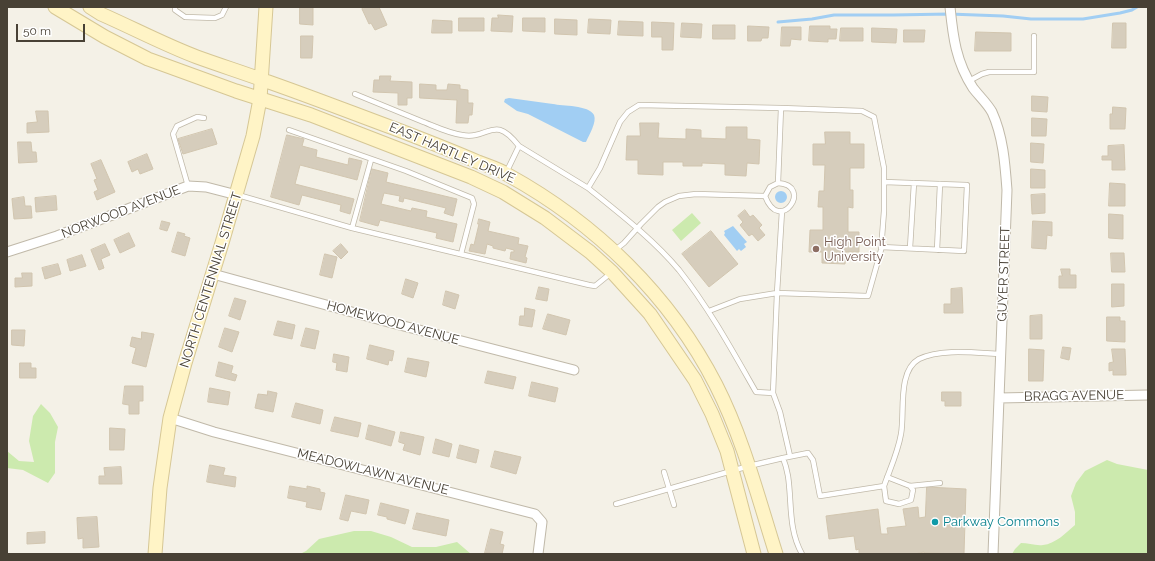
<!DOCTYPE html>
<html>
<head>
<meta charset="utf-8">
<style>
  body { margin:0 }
  #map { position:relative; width:1155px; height:561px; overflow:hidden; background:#f4f1e7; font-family:Raleway,sans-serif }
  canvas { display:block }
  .frame { position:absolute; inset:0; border:8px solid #484135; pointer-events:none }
  .scale { position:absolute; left:16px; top:24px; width:69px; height:18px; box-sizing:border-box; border:2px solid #484135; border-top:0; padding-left:5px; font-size:12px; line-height:14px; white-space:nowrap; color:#484135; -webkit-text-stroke:3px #fff; paint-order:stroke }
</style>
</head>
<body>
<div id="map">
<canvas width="1155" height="561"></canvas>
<div class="frame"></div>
<div class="scale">50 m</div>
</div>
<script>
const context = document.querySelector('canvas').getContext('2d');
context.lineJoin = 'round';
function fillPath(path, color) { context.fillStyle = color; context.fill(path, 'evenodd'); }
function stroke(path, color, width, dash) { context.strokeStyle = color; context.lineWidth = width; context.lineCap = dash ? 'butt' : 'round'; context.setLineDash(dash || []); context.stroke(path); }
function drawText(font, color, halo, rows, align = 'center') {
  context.font = font + ' Raleway,sans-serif'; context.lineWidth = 3; context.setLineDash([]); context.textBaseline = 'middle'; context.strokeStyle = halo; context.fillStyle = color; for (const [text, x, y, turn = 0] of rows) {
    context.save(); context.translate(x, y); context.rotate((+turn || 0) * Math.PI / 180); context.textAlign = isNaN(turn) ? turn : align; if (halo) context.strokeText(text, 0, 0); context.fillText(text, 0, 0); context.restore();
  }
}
const green = new Path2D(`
  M692 213 701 223 681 241 672 230Z
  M41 404 50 413 58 427 55 442V473L48 483 23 470 7 468V451L19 461 34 462 29 441 33 416Z
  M1107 460 1117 464 1148 470V554H1012L1015 549 1021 543C1028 543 1036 546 1043 545 1055 544 1066 533 1075 525V512L1071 496 1076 483 1085 471Z
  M354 531H371L391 537 412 547H436L457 542 471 554H300L306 551 319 539Z`);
const water = new Path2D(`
  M509 98C524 100 538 102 553 104 562 106 589 105 594 115 597 122 589 135 586 142H583L528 114 517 111 504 102 505 99Z
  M775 197a6 6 0 1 1 12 0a6 6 0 1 1-12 0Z
  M733 226 747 242 744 244 746 247 741 251 739 249 737 251 724 235 725 233 724 231Z`);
const stream = new Path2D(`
  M778 22 812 19 834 15H893L949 14 1003 16 1031 19H1083L1120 13 1132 10 1137 7`);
const building = new Path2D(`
  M300 7H313V25L300 24Z
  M366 7H379L387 25 375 30 371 23 369 24 362 9Z
  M498 15 513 16 512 32 491 31 492 18H498Z
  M459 18H484V31H459Z
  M523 18H545V32L523 31Z
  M555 19 577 20V35L555 34Z
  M589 19 611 20 610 34 588 33Z
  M433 20 452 21V33H432Z
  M619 21 643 22V36L618 35Z
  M652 22 674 23 673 50H662V37H652Z
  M682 23 702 24 701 38 681 37Z
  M1113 23H1126V48H1112Z
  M713 25H735V39H713Z
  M748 26 769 27 768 38H762L761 41H748Z
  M810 26H830V29H837L836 39H828V42L809 41Z
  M782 27H801V40L791 39 790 46H781Z
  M841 28H863V41H840Z
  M872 28 897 29 896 43 872 42Z
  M904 30H925L924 42H904Z
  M976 32 1011 33V51H975Z
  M301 36H313L312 58H301Z
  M380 76H391L390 81 412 82V98H407V105H398V93L373 92 374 80H379Z
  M420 84 436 85V90H447L448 84 460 85V89L468 90V103H473L472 115H469L468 123H456L457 100 420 98Z
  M1032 96 1048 97 1047 112 1032 111Z
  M1113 107 1126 108 1125 129H1110V114H1112Z
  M36 111H48L49 132 27 133V123L37 122Z
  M1032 118 1047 119 1046 136H1032Z
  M640 123H659L658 138 686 139V129L701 130V138L726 139V127H747V139L760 140 759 164 747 163 746 176 725 175V164L702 163V166H683V162H663V175L638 174V160H626L627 136H640Z
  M212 129 217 144 183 154 178 139Z
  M825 132H850V144H864V168H850V190H853V208L848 207V232H859V252H846L845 264 822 263V252H809L810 230H823V207H818L819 191H824L825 165H813V144H825Z
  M287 135 304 139 302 146 317 150 316 157 348 165 349 158 362 161 357 180 300 165 295 184 354 199 350 214 340 211 341 205 302 195 299 205 271 197Z
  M18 142H31L32 152H36L37 162 19 163Z
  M1031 143 1044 144 1043 163 1031 162Z
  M1124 145 1125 170H1112V160H1102V156H1108V146Z
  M147 154 153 169 140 174 138 169 132 172 128 162Z
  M101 160 115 192 97 200 94 192 98 190 94 180 97 179 91 164Z
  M372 169 388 173 386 182 457 199 453 216 444 213 446 208 404 198 403 202 399 201 400 196 384 193 381 204 411 211 412 208 427 211 426 217 457 224 453 242 436 238 437 233 380 220 378 226 360 221Z
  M1031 169 1045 170V188H1031Z
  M1110 183 1125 184V206H1109Z
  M1045 194V213L1032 214 1031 195Z
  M56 196 57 210 36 212 35 198Z
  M24 197 25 206H31L32 218 14 219 12 199Z
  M745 210 750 217 753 215 762 225 759 228 765 235 758 241 752 234 749 236 740 225 743 222 738 216Z
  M1109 214 1123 215V239L1109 238Z
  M479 219 490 222 488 231 519 238 518 244 528 246 525 257 527 258 526 263 510 259 511 252H514V250L506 248 505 251 493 248V246L487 244 485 254 469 251 471 244 474 245 479 224H478Z
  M162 221 170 223 167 231 160 229Z
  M1033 221 1052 222V236L1047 235 1046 249 1032 248Z
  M711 231 738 264 709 287 682 254Z
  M178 232 185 234 184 236 190 238 185 256 172 252Z
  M129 233 135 246 120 253 114 240Z
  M105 244 110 255 101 259 104 268 99 270 91 250Z
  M341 244 348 252 341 259 333 251Z
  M1111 253H1124L1125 272H1112Z
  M325 254 337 257 332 278 320 275Z
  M82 255 86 266 70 271 67 260Z
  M58 264 61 274 45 279 42 268Z
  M1061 269H1070V275H1076V288H1059V276H1062Z
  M22 273H32V286L15 287V278H22Z
  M406 279 418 283 413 298 402 294Z
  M1112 284H1124V306L1112 307Z
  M539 287 549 289 547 301 536 299Z
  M962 288 963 313H944V304H951V289Z
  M446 291 459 295 455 309 443 305Z
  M235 298 246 301 240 320 229 316Z
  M525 308 535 310 532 327 519 325 520 316H524Z
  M548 314 570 320 566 335 543 329Z
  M1042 315V339H1030V316Z
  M1107 317H1120V321H1125V342L1107 341Z
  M278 321 295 325 292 339 274 335Z
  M225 328 239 332 232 352 219 347Z
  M306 328 319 331 315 349 301 346Z
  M12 330H25L24 346 12 345Z
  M142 332 154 334 146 367 132 363 136 348 130 346 132 337 141 339Z
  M370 345 394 351 392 361 389 360 388 365 367 359Z
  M1063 347 1071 348 1069 360 1061 358Z
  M1029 349 1044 350 1043 381H1029Z
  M1112 349H1125L1126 375H1113V370L1109 371V363L1113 362Z
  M334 354 349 357 347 372 336 370 337 363 333 362Z
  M408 358 429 362 426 377 405 372Z
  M219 362 233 366 231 373 237 375 235 381 216 376Z
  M20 363H31V368H36V378H20Z
  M488 371 516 377 513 389 485 383Z
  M532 382 558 388 555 402 529 396Z
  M125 386H143V401H139V414H129V405L123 404Z
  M210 388 230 392 228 405 208 402Z
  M268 391 277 393 273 412 255 408 258 394 267 395Z
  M942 392H961V406H945V401H942Z
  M296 403 323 410 320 424 292 417Z
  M335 417 361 423 358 437 331 431Z
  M369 425 395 432 391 446 366 439Z
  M110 428 125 429 124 450H110Z
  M401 432 424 437 420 455 403 450 405 444 399 442Z
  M436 439 452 444 449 457 433 453Z
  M460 445 479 450 476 463 457 458Z
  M495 451 521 457 516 474 491 467Z
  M210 465 225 468 223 475 236 477 235 487 207 482Z
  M121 467 122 484H99V476H105L104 468Z
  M290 486 307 489V486L320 489V492L325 493 321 510 306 507 307 502 288 498Z
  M927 487 966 489 964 554 924 553V552L915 554H859V549L856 550 854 536 829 539 826 516 878 509 881 534H888L887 528 906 526 903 509 918 507 919 518 925 517Z
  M346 495 369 500 366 514 351 511 348 521 340 519Z
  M381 503 409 510 405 524 387 519V517L378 515Z
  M417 513 449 520 446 536 413 529Z
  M97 517 99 547 83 548V538L78 539 77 518Z
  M491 529 503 532 500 544 504 545 502 554 485 553Z
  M45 532V543L27 544V533Z`);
const service = new Path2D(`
  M175 7V10L185 17 215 18 222 15 226 7
  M969 81 982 74 989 72H1034V36
  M355 94C377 103 399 112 421 121 434 126 448 133 462 135 490 140 493 113 519 146
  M781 108 862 111 874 117 884 168V211L881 250 868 296 777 293 782 211
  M289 130 406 171 472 198 474 204 461 254
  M506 173 519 146 588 188
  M778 183C814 185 780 236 765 196L770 187Z
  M188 186 173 134 177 126 197 117 204 118
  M238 195 352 228 589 285 595 286 611 273
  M352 228 371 160
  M881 247 964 251 967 185 884 182
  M910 248 914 183
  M937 250 940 184
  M614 251 624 243 641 224 658 207 665 202 679 196 696 194 765 196
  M709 311 740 299 777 293 773 393 780 412 790 456
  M773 393 756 392C732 350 709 308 679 270 653 239 619 213 588 188L600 168 620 122 628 112 639 105 781 108 778 183
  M783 458 808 453 813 460 820 496 884 486C890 469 898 452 901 434 905 413 897 371 919 359 941 348 977 353 1001 354
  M664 472 674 505
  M887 477 910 486 940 483
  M884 486 886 501 899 504 911 500 913 490 910 486
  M616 504 749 466 783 458C785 463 787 470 788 476 792 502 788 529 802 554`);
const minor = new Path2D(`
  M950 7C953 37 956 62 973 88 979 96 987 103 992 112 1003 136 1005 163 1007 190L993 554
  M7 252 57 236 188 186 206 187 237 195
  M213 274 392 323 574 370
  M999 398 1148 395
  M170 418 214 432 535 514 542 522 538 554`);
const secondary = new Path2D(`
  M55 7 105 37 148 59 236 91 311 115 471 177 503 192 545 218 590 252 612 272 650 314 695 380 712 414 727 451 754 554
  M90 7 101 14C133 28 165 45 197 57 219 65 241 72 263 80 309 96 355 114 401 131 427 141 453 151 478 162 488 166 499 169 508 175 595 223 670 295 716 385 743 438 758 497 776 554
  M155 554 160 488 170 418 185 363 222 243 253 136 260 99 266 7`);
const markers = [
  [816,249,4,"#8d6e63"],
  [935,522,4,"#0f9aa8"]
];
const streetNames = [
  ["EAST HARTLEY DRIVE",452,153,23],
  ["NORWOOD AVENUE",121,212,-21],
  ["GUYER STREET",1004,274,-88],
  ["NORTH CENTENNIAL STREET",211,280,-73],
  ["HOMEWOOD AVENUE",393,323,15],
  ["BRAGG AVENUE",1074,396,-1],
  ["MEADOWLAWN AVENUE",373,472,14]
];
const educationNames = [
  ["High Point",824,242],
  ["University",824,257]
];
const cultureNames = [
  ["Parkway Commons",943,522]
];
fillPath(green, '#cceaae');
fillPath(water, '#a1cef3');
stroke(stream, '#a1cef3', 3);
fillPath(building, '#d6cdbc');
stroke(building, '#d1c5af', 1);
stroke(service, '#c0b9a9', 6);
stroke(minor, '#c0b9a9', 11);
stroke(secondary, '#d6c795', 15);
stroke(service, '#fff', 4.5);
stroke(minor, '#fff', 9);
stroke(secondary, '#fff4c6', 13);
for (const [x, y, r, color] of markers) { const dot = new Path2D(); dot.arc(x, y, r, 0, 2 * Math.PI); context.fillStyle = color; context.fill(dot); stroke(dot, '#fff', 1.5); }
drawText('13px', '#484135', '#fff', streetNames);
drawText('13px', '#785e54', '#fff', educationNames, 'left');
drawText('13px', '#0d838f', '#fff', cultureNames, 'left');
</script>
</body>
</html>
